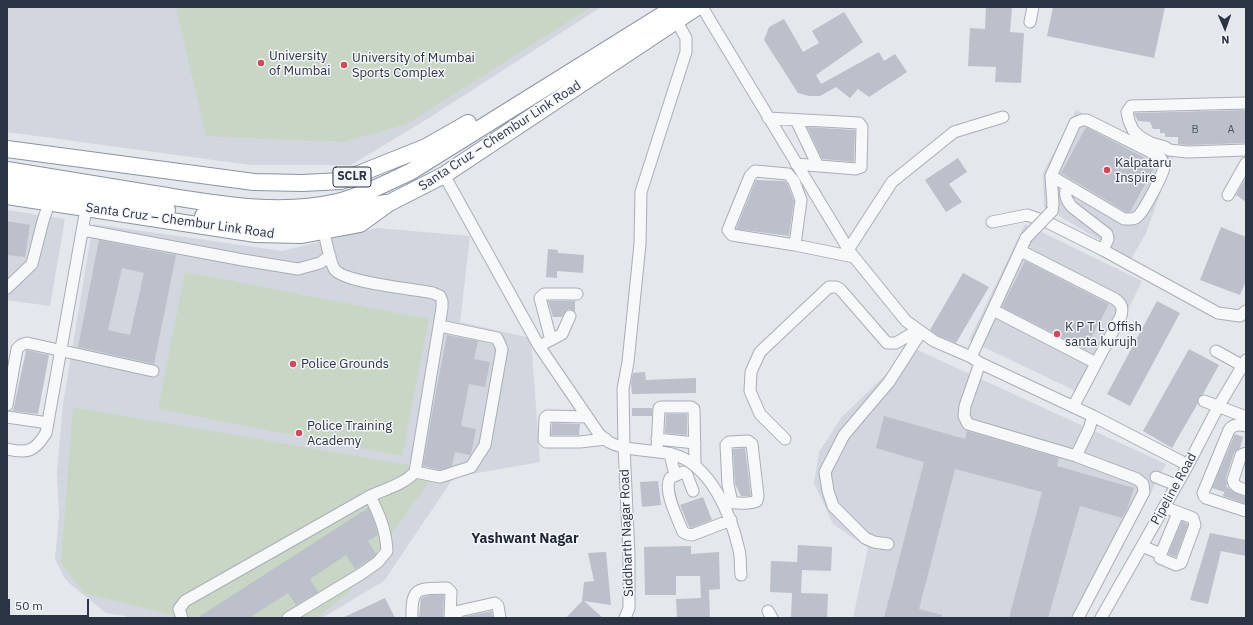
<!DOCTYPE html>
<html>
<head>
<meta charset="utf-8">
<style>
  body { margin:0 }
  #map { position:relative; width:1253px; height:625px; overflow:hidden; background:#e4e7ec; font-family:"IBM Plex Sans",sans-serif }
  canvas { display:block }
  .frame { position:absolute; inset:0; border:8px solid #2b3445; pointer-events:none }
  .north { position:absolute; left:1205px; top:8px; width:40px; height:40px; -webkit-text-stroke:3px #f4f6f9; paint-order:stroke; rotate:178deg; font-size:11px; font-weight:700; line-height:16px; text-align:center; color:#2b3445 }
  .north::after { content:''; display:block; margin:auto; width:14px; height:18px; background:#2b3445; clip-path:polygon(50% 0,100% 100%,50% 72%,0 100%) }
  .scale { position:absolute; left:8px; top:599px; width:81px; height:18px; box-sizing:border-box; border:2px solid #2b3445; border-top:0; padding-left:5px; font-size:12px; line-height:14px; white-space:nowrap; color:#2b3445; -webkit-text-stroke:3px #f4f6f9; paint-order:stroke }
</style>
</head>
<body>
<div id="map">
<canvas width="1253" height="625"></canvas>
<div class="frame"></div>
<div class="north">N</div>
<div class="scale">50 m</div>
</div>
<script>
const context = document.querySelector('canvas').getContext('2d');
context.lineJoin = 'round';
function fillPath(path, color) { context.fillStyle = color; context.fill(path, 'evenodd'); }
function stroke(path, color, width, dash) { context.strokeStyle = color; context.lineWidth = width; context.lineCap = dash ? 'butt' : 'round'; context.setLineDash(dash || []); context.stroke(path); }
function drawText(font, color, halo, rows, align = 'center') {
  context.font = font + ' "IBM Plex Sans",sans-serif'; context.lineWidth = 3; context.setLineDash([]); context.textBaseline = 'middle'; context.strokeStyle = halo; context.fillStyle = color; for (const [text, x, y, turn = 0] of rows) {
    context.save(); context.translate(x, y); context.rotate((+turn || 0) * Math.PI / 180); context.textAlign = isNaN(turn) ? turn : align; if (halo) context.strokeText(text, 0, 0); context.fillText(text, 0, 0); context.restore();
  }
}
const built = new Path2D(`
  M7 7H601L429 118 351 165H250L7 132Z
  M1076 110 1173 158 1146 233 1131 259 1044 207 1043 173Z
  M7 210 65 219 50 306 7 300Z
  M93 224 282 251 377 228 470 236 460 322 531 338 540 462 454 477 384 581 322 618H129L125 616 106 613 69 583 64 577 55 559 59 516 57 473 63 404Z
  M1025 224 1142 281 1086 396 969 340Z
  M913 348 1166 464 1085 618H853L868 548 833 524 814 483 819 452 841 418Z`);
const green = new Path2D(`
  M176 7H591L407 124 343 142 206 136Z
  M185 272 429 319 402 456 158 409Z
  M73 407 438 470 348 593 316 618H184L84 593 61 562Z`);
const building = new Path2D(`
  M986 7H1012L1010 32 1024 33 1021 83 995 82 996 67 968 66 970 28 985 29Z
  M1053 7H1165L1154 58 1047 36Z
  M844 12 863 42 816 75 821 84 879 52 884 61 895 54 907 72 869 97 858 89 850 98 836 87 820 96H809L798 93 764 40 769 27 784 19 803 52 819 43 812 31Z
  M1246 110V143L1188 145 1178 144V137H1165V133H1160V129H1153L1150 122 1138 121 1134 113Z
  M807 127 855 130 854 162 822 159Z
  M1086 127 1156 164 1130 212H1126L1061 173Z
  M958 158 967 172 949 184 962 202 946 212 925 180Z
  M1246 177V202L1236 195Z
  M756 180 785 181 788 185 794 201 789 236 736 229Z
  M7 221 30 225 25 257 7 255Z
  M1221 227 1246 237V281L1240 295 1200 280Z
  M99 240 176 255 154 364 78 347ZM122 268 144 273 130 335 108 330Z
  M548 249 558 250V253L584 255 583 273 557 271V278L546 277Z
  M1025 261 1109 304 1085 349 1002 307Z
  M963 273 989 287 956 343 937 335 930 330Z
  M548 301H575V311L569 309 566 311 562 317H553Z
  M1157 301 1180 313 1130 406 1107 394Z
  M447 335 478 341 474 359 490 362 485 387 469 384 461 426 476 429 471 454 470 455 455 452 452 466 440 470 423 466 435 397Z
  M1189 349 1219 365 1203 394 1198 398V403L1172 448 1143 431Z
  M27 350 49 355 38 414 13 411 26 351Z
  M645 372 646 380 696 378V393L632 394 631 383 633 373Z
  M632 408H652V416H632Z
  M666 414H687V435L665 433Z
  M884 416 965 439 967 431 1059 458 1057 466 1134 488 1127 509 1122 518 1080 506 1048 618H1009L1042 492 955 469 919 609 942 615 941 618H884L924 462 876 448Z
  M552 423 580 424 579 435H551Z
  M1235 434 1243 437 1240 448 1234 453 1226 478 1227 484 1224 492 1212 488Z
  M745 448 751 496H741L735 484 733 449Z
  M658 481 661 505 642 507 640 482Z
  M1226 486 1235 493 1246 497V504L1223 496Z
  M703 497 712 520 691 528 689 527 680 505Z
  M368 508 373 518 378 535 368 541 376 554 373 557 355 569 346 555 310 579 318 592 296 605 288 593 249 618H197Z
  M1182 521 1187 523 1188 525 1176 557 1168 554Z
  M1210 533 1246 540V556L1221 551 1208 604 1190 600Z
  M798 545 832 547 831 571 802 570 801 593 828 594 827 618H791L792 593 770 592 771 561 797 562Z
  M691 546V554L719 552 720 589 709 590 710 618H677L676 599 701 598 700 576H676V595H645L644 547Z
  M606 552 611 605 584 601 603 618H566L582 601 584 582 594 581 588 553Z
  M430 595H444L443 618H419L421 598Z
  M385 598 395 618H342L366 607Z
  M492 611 493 618H463V617Z`);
const minor = new Path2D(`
  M702 7 850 252 906 321 934 341 971 357 980 363 1093 416 1188 465
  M1030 22 1033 7
  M1246 103 1131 106 1127 112 1129 121 1133 130 1139 136 1151 143 1165 147 1169 150 1188 152 1246 150
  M768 118 859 123 862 127 861 167 856 169 796 164
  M796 120 818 166
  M444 175 539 346 599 434C602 436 605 440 609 442 626 451 653 450 672 454 711 464 731 515 739 550 741 558 740 567 741 575
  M1051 176 1124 219C1128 219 1133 220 1137 217 1143 213 1163 175 1164 167 1164 162 1162 160 1159 156L1087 120H1082L1075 123 1051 176 1053 204 1052 211
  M1067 185C1064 195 1066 200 1072 207L1107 234 1108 239 1103 250
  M1228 195 1246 163
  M992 222 1027 215 1045 221 1103 250 1218 313 1240 316 1246 311
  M83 230 243 260 298 269 320 263 330 256
  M795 245 801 200 794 181 788 174 755 171 750 176 728 230 732 235 795 245 854 257
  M848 250 892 182 954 132 1003 117
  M1021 251 1115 299C1122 304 1123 308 1121 316L1073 407
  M7 288 32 264 43 221 49 203
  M993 310 1096 363
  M551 340 540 298 544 294H577
  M545 343 562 334 570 316
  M1216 351 1243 366
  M971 357 1026 238
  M980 363 965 406 964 416 968 424 1076 456 1089 429 1093 416
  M1204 401 1246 417
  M7 405 17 349 21 345 27 343 153 371
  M7 417 48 423
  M587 417 547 416 545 418 544 440 546 442H580L606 439
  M1246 426C1239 424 1233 424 1229 430L1203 493 1204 496 1206 498 1246 511
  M657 439 695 443
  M785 439 760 414 750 391 751 372 760 352 829 287H836L840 289 887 343H896L918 330
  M7 449C28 454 35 451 46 433L86 209
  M657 452 659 408 661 407H691L694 409 695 464
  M1246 453 1241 455 1233 480C1234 487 1240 488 1246 490
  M670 454 675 475
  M1076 456 1137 479 1143 484 1144 492 1078 618
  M415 472 440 477 471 467 485 445 502 349 497 338 440 326
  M1156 477 1176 485
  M693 491 687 475 683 472 670 478C663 491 678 519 683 532L687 534 692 535 731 520
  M724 503C736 501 745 506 757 501L758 496 752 444 748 441 729 442 726 445 728 485 732 502
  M1164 507 1193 518 1195 525 1181 563 1176 565 1160 558V556L1178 513
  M888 544 874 542 865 538 833 506 828 491 825 472 844 435 889 382 921 332
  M1142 546 1161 554
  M768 611 772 618
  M182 618 179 609 185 601 370 496C385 489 403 485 415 472L442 308V301L440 296 433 293C414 289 346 283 335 270 330 263 326 240 324 232
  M288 618 361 574 378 562 387 551C386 530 379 514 370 496
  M412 618C411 585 419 589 447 588L451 592 450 618
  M456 618 457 612 459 611 495 603 498 606 500 618
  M625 618 629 608V555L624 446 623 389 628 362 640 244 641 192 686 52V38L676 20
  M1101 618 1188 465 1218 407 1246 360`);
const highway = new Path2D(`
  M7 149 254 182 303 183 341 181 426 147 468 123
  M7 170C56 178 105 186 154 194 213 203 277 216 337 202 362 196 386 183 410 172L675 7
  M7 184 167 210
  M7 196 256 234 302 235 360 224 389 203 444 175 697 7
  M203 216 280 222 309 221 340 214 362 207 386 203`);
const minorBridge = new Path2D(`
  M1026 238 1052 211`);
const markers = [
  [261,63,4,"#d1495b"],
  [344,65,4,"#d1495b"],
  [1107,170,4,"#d1495b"],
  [1057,334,4,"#d1495b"],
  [293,364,4,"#d1495b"],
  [299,433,4,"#d1495b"]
];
const numberNames = [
  ["B",1195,130],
  ["A",1231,130]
];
const shields = [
  [352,177,38]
];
const shieldNames = [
  ["SCLR",352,177]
];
const poiNames = [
  ["University",269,56],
  ["of Mumbai",269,71],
  ["University of Mumbai",352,58],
  ["Sports Complex",352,73],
  ["Kalpataru",1115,163],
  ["Inspire",1115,178],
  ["K P T L Offish",1065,327],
  ["santa kurujh",1065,342],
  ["Police Grounds",301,364],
  ["Police Training",307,426],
  ["Academy",307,441]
];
const streetNames = [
  ["Santa Cruz – Chembur Link Road",500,136,-33],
  ["Santa Cruz – Chembur Link Road",180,221,8],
  ["Pipeline Road",1174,489,-61],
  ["Siddharth Nagar Road",627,533,-92]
];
const neighbourhoodNames = [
  ["Yashwant Nagar",525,539]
];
fillPath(built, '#d2d6de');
fillPath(green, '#c9d6c5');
fillPath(building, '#bbc0ca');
stroke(minor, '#a9aeb7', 13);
stroke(highway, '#8b94a3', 18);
stroke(minor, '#f7f8fa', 11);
stroke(highway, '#fff', 16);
stroke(minorBridge, '#a9aeb7', 13, []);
stroke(minorBridge, '#f7f8fa', 11);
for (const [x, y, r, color] of markers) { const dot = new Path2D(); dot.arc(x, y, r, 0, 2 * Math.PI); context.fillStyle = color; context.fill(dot); stroke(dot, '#f4f6f9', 1.5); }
drawText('11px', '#4f5766', null, numberNames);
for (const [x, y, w] of shields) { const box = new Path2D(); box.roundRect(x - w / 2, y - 10, w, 20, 3); context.fillStyle = '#f4f6f9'; context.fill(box); stroke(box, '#2b3445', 1); }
drawText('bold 12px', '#2b3445', null, shieldNames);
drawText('13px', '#2b3445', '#f4f6f9', poiNames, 'left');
drawText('13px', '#2b3445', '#f4f6f9', streetNames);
drawText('bold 14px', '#1d2536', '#f4f6f9', neighbourhoodNames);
</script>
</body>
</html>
